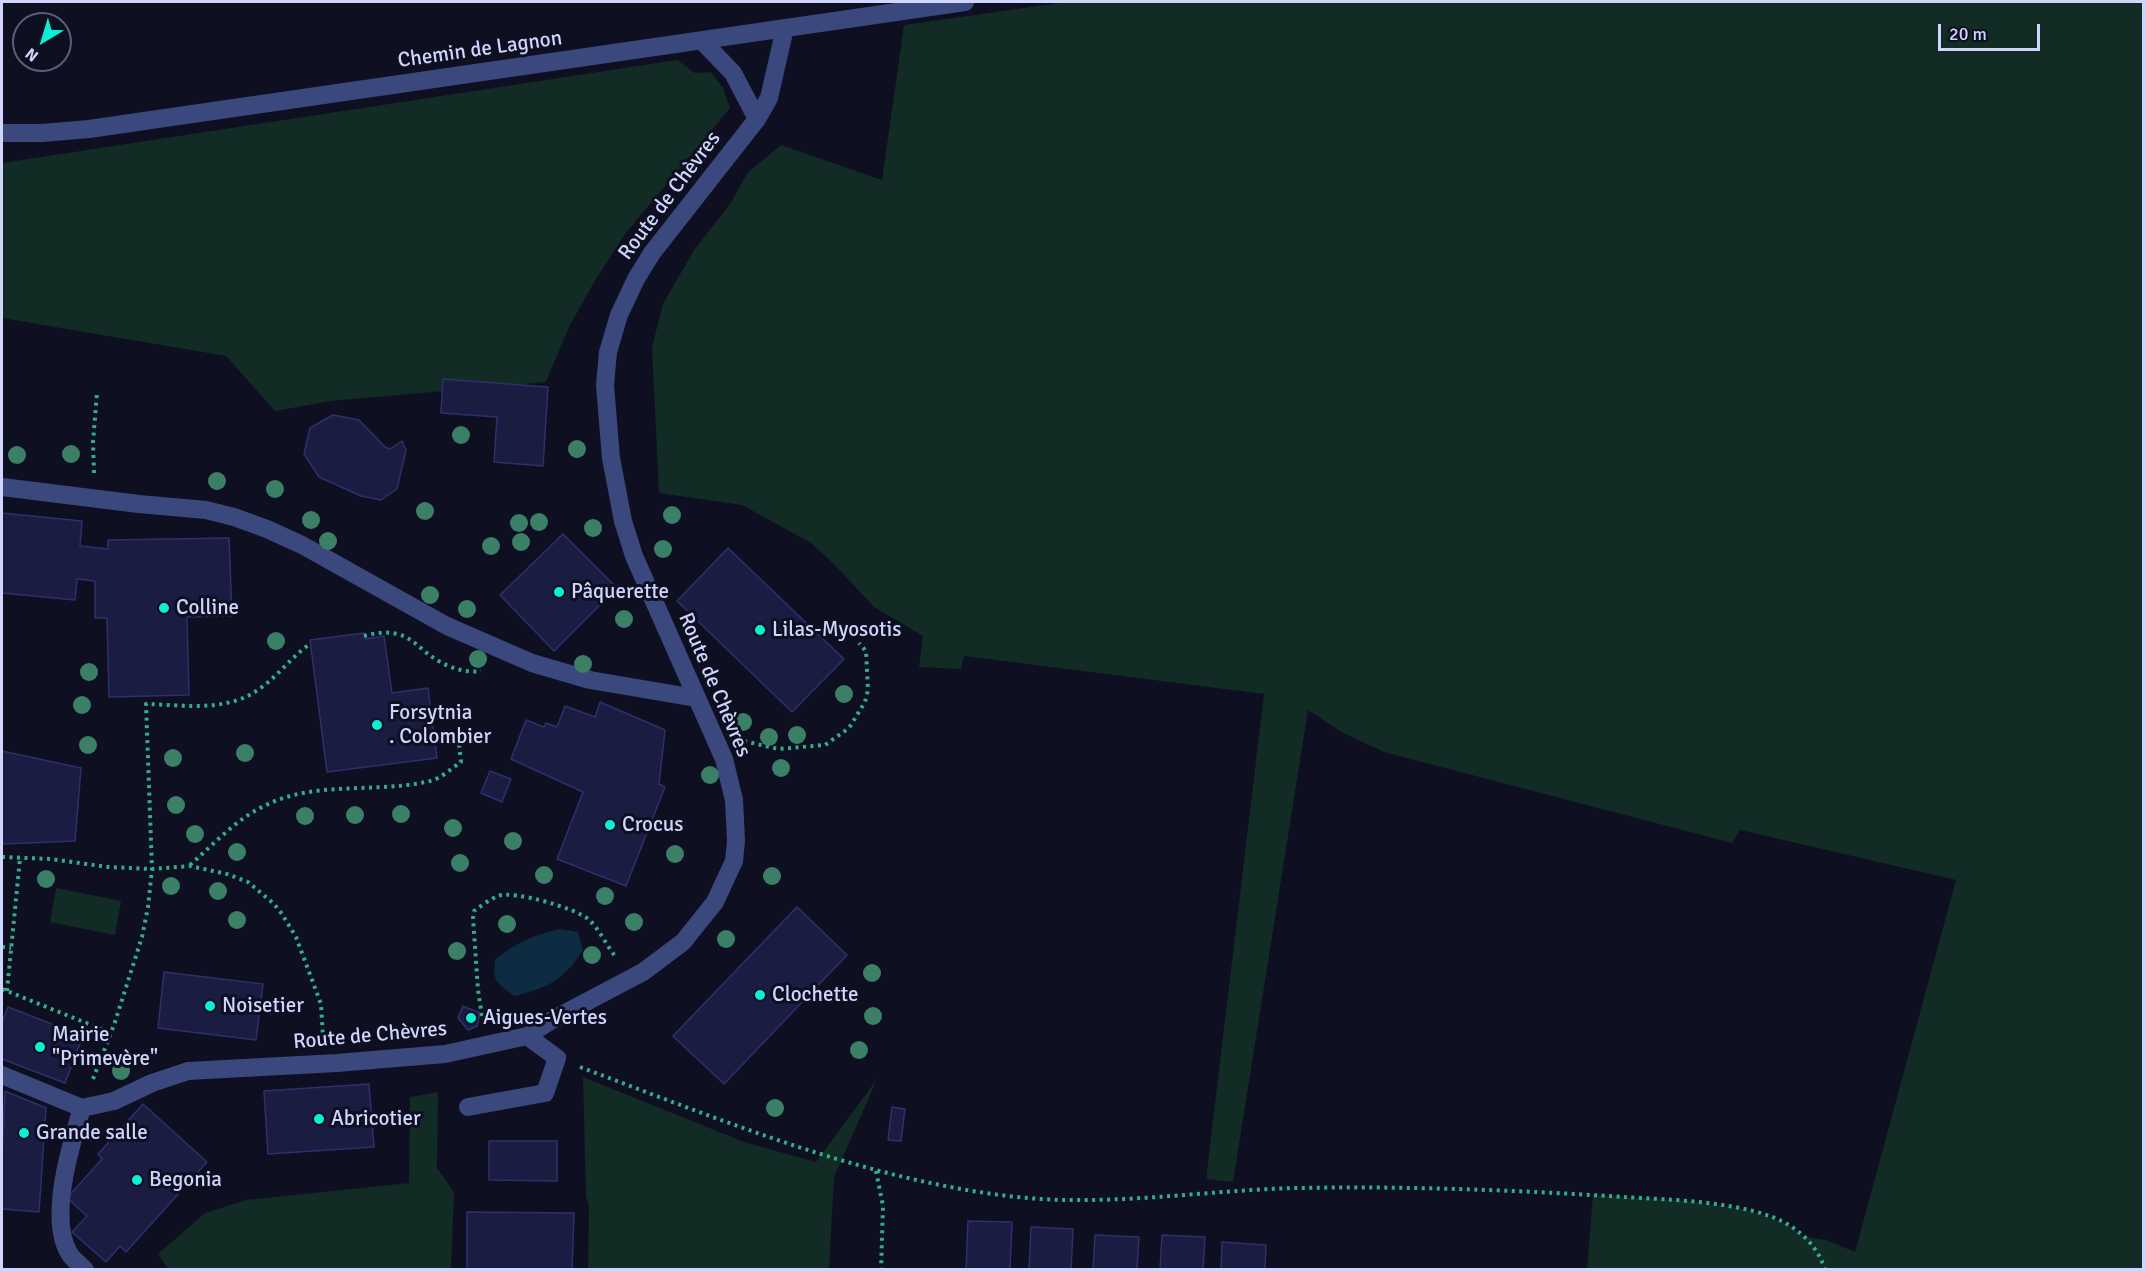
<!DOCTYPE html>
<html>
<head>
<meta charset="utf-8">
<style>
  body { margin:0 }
  #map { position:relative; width:2145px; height:1271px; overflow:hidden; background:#0e0f21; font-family:Signika,sans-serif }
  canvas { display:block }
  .frame { position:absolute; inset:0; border:3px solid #d0d5fd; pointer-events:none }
  .north { position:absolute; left:12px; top:12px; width:60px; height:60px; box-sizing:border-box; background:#0e0f21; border:2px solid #5c5e79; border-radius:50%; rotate:218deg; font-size:16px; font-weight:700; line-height:24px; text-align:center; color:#d0d5fd }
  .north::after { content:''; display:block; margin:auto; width:21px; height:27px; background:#0af0d3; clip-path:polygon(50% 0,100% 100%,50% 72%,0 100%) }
  .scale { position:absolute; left:1938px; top:24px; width:102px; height:27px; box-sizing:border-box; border:3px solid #d0d5fd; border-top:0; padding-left:8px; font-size:18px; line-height:21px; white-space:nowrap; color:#d0d5fd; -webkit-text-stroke:4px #0e0f21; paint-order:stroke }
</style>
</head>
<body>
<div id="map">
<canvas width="2145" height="1271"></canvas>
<div class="frame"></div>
<div class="north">N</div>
<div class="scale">20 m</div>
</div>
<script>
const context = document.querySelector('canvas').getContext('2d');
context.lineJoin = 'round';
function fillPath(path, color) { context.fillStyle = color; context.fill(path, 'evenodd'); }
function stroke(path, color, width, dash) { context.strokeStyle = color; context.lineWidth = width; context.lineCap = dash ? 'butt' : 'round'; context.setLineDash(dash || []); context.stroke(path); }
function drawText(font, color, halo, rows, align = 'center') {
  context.font = font + ' Signika,sans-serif'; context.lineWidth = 6; context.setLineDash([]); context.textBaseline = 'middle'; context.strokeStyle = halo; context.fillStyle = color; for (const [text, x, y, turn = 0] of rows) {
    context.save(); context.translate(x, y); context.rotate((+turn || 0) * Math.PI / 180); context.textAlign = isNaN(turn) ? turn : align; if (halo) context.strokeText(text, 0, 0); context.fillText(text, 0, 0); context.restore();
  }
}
const green = new Path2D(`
  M1066 2H2143V1269H1587L1593 1195 1687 1201 1738 1208 1769 1217 1788 1225 1804 1237 1826 1240 1855 1252 1956 880 1740 830 1732 843 1384 752 1343 733 1308 710 1233 1182 1206 1179 1264 694 964 656 961 669 919 667 923 636 874 607 832 562 811 543 742 505 659 493 652 347 663 304 694 250 730 204 748 172 781 145 882 180 904 25Z
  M677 60 695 73 711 72 723 88 730 108 625 234 593 284 569 327 546 382 331 401 275 411 226 356 2 318V163Z
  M56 888 121 901 115 935 50 922Z
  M583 1077 744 1142 816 1162 877 1079 834 1177 829 1269H588L589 1207 586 1196Z
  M438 1092 437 1168 454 1192 451 1269H168L158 1254 205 1213 246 1200 409 1183 410 1097Z`);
const water = new Path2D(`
  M561 929 578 932 583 950C564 980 548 988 514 996 498 983 492 983 495 960 514 943 536 934 561 929Z`);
const building = new Path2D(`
  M443 379 548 387 543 466 494 462 497 417 441 413Z
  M333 415 359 420 385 447 390 449 402 441 406 450 397 489 381 500 361 496 319 477 304 454 310 428Z
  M2 513 82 521 80 546 108 549V540L229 538 232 616 187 617 189 695 109 697 107 618H95V581L77 579 75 600 2 593Z
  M563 534 617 588 554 651 500 595Z
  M728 548 844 659 792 712 677 601Z
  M364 633 365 639 384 636 392 693 428 688 437 758 327 772 310 640Z
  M600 702 665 730 659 784 665 787 626 886 557 859 583 792 511 759 526 720 544 727 546 723 557 727 565 706 595 717Z
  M2 751 81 768 75 841 2 844Z
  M490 771 511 779 502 802 481 793Z
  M797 907 847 955 724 1084 673 1036Z
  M164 972 263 984 256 1040 158 1028Z
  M463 1006 480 1013 477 1026 468 1030 458 1018Z
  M8 1007 83 1036 65 1083 2 1059V1023Z
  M369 1084 374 1147 268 1154 264 1091Z
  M5 1091 46 1108 39 1212 2 1209V1158Z
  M143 1104 207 1162 126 1252 120 1246 106 1262 72 1232 87 1216 67 1198 102 1159 98 1154Z
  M892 1107 905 1109 901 1141 888 1140Z
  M489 1141H557V1181L489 1180Z
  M467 1212 574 1213 572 1270H467Z
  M968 1221 1012 1222 1010 1270H966Z
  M1031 1227 1073 1229 1071 1270H1029Z
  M1095 1235 1139 1237 1137 1270H1093Z
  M1162 1235 1205 1237 1203 1270H1160Z
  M1222 1242 1266 1245 1265 1270H1221Z`);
const path = new Path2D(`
  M94 473 93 442 97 393
  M364 636C375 633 386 631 397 634 410 637 418 646 428 654 442 665 464 674 481 671
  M744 741 778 749 825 745 849 728 865 702 868 690 866 651 859 643
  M2 857 51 859 108 867 152 869 190 866 227 874 248 882 273 903 282 914 296 937 321 1004 323 1037
  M190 865C214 844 236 819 266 805 317 780 376 794 430 781 440 779 452 768 461 762L459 744
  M2 947 11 948
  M2 989 111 1033
  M7 991 20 858
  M482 1016 478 990 473 918 474 911C481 906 490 899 498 896 513 890 575 908 588 919 599 928 606 945 615 956
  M580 1067C719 1119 859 1178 1008 1196 1105 1208 1202 1190 1299 1188 1407 1186 1516 1190 1624 1197 1670 1200 1749 1201 1789 1225 1806 1236 1819 1250 1825 1270
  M93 1079 114 1025 142 937 148 907 152 869 146 704C185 705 229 713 262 687 280 674 292 656 310 644
  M876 1171 883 1206 881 1270`);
const minor = new Path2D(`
  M702 41 733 73 757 119
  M2 133H42L89 129 965 2
  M2 487 139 504 206 510 234 517 267 529 302 545 447 626 532 663 590 680 696 698
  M2 1075 82 1108 114 1101 152 1083 188 1071 337 1063 445 1054 527 1036 552 1020 643 972 683 942 715 902 734 861 736 841 734 800 724 759 634 556 623 521 611 458 605 385 608 352 619 315 636 279 652 253 757 119 769 98 785 28
  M468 1107 545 1093 557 1058 527 1036
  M82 1108C71 1144 48 1218 69 1253 72 1259 80 1264 85 1270`);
const trees = [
  [461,435],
  [577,449],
  [71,454],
  [17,455],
  [217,481],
  [275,489],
  [425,511],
  [672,515],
  [311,520],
  [539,522],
  [519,523],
  [593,528],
  [328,541],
  [521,542],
  [491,546],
  [663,549],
  [430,595],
  [467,609],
  [624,619],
  [276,641],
  [478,659],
  [583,664],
  [89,672],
  [844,694],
  [82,705],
  [743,722],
  [797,735],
  [769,737],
  [88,745],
  [245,753],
  [173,758],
  [781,768],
  [710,775],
  [176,805],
  [401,814],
  [355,815],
  [305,816],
  [453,828],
  [195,834],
  [513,841],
  [237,852],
  [675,854],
  [460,863],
  [544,875],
  [772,876],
  [46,879],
  [171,886],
  [218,891],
  [605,896],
  [237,920],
  [634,922],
  [507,924],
  [726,939],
  [457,951],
  [592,955],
  [872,973],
  [873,1016],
  [859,1050],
  [121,1071],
  [775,1108]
];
const markers = [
  [559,592,6,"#0af0d3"],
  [164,608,6,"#0af0d3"],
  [760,630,6,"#0af0d3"],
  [377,725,6,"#0af0d3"],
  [610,825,6,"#0af0d3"],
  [760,995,6,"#0af0d3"],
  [210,1006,6,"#0af0d3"],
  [471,1018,6,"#0af0d3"],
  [40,1047,6,"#0af0d3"],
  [319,1119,6,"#0af0d3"],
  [24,1133,6,"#0af0d3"],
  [137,1180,6,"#0af0d3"]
];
const streetNames = [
  ["Chemin de Lagnon",480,50,-8],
  ["Route de Chèvres",670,196,-53],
  ["Route de Chèvres",714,685,67],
  ["Route de Chèvres",370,1036,-5]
];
const poiNames = [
  ["Pâquerette",571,592],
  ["Colline",176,608],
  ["Lilas-Myosotis",772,630],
  ["Forsytnia",389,713],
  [". Colombier",389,737],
  ["Crocus",622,825],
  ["Clochette",772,995],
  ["Noisetier",222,1006],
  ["Aigues-Vertes",483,1018],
  ["Mairie",52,1035],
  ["\"Primevère\"",52,1059],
  ["Abricotier",331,1119],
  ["Grande salle",36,1133],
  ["Begonia",149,1180]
];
fillPath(green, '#122b24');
fillPath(water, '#0d2c41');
fillPath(building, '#1b1c41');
stroke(building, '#2e306c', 1.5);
stroke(path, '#33ae8b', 4, [3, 4.5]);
stroke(minor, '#3b487e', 18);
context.fillStyle = '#3b7f67';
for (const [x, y] of trees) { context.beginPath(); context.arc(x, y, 9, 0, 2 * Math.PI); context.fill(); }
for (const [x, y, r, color] of markers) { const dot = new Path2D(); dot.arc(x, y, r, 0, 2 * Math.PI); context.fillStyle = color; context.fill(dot); stroke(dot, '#0e0f21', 2); }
drawText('21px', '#d0d5fd', '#0e0f21', streetNames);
drawText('21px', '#d0d5fd', '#0e0f21', poiNames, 'left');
</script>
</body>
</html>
